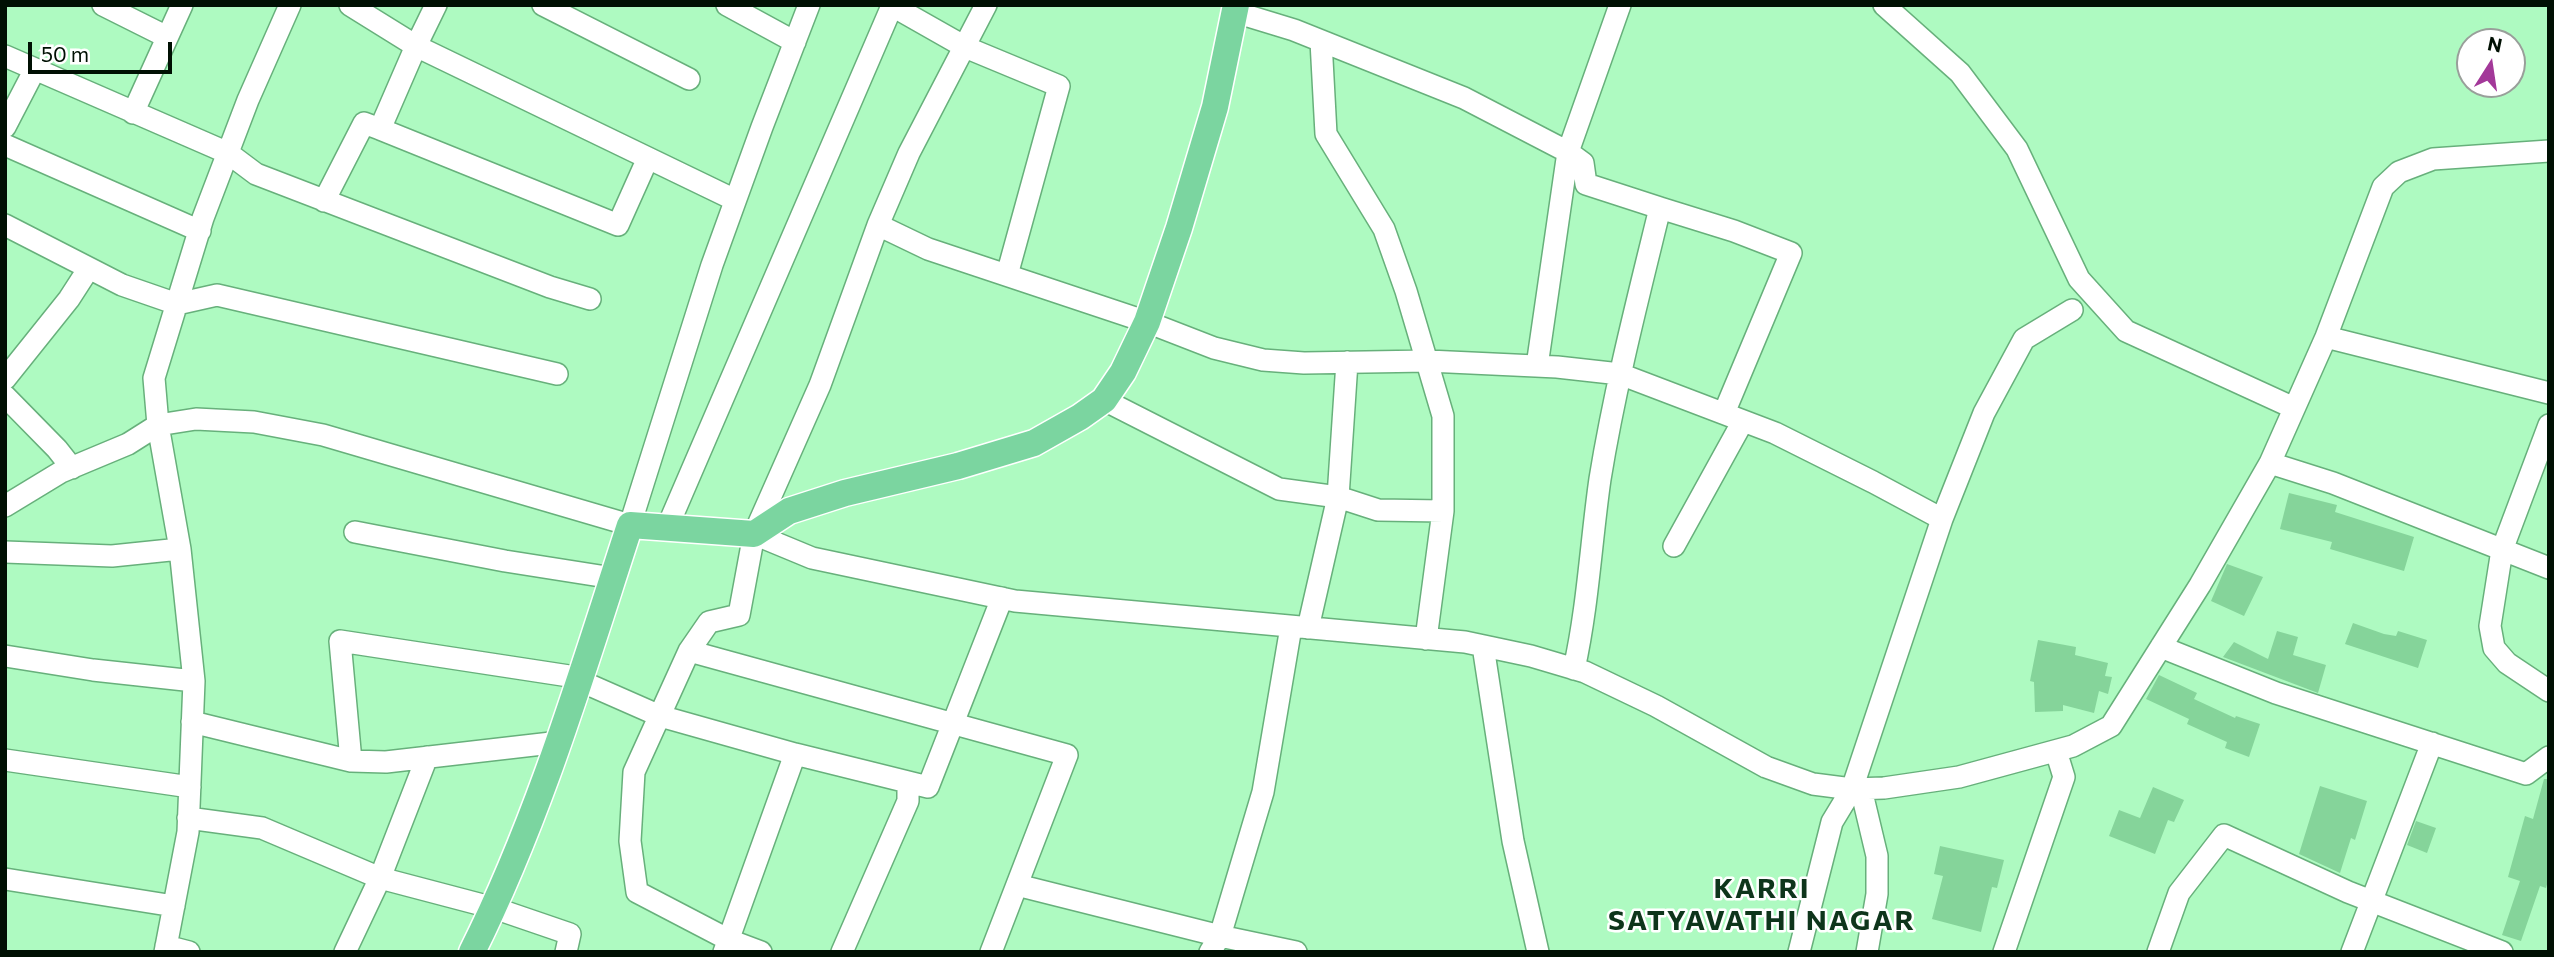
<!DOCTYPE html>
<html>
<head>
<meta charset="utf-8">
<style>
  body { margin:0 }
  #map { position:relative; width:2554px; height:957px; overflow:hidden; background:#aefac1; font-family:Commissioner,sans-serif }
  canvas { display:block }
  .frame { position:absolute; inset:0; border:7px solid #001003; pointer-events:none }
  .north { position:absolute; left:2456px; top:28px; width:70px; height:70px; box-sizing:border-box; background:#fff; border:2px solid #999f9a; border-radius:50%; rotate:12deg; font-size:19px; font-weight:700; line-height:28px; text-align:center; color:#001003 }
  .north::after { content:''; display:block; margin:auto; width:24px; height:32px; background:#a33899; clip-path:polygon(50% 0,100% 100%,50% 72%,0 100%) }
  .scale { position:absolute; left:28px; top:42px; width:144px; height:32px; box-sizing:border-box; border:4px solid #001003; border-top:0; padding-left:9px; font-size:21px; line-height:24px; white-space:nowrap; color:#001003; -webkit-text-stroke:5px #fff; paint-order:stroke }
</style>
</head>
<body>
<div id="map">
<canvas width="2554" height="957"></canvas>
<div class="frame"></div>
<div class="north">N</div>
<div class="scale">50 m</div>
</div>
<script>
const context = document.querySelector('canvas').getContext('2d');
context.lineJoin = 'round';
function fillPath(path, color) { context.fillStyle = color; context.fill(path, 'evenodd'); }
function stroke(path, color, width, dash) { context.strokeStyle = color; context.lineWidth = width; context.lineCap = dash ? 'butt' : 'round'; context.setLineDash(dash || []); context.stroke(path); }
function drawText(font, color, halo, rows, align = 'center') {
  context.font = font + ' Commissioner,sans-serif'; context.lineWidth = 5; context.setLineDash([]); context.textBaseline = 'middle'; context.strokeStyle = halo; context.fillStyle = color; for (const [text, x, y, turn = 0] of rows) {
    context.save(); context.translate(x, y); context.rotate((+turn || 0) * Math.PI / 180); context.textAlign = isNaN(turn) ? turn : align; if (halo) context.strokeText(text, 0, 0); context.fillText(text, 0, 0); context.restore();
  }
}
const building = new Path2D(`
  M2289 493 2337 505 2335 512 2414 537 2404 571 2330 549 2332 542 2280 529Z
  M2227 564 2263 577 2244 616 2211 601Z
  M2353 623 2384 634 2396 636 2398 631 2427 640 2418 668 2345 644Z
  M2277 631 2298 637 2293 655 2326 665 2318 693 2223 657 2234 642 2268 659Z
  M2038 640 2076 647 2075 655 2108 663 2105 676 2112 677 2108 694 2099 691 2094 713 2063 705V711L2035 712 2034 682 2030 681Z
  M2159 675 2197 693 2194 699 2235 718 2236 716 2260 724 2249 757 2225 748 2227 742 2187 724 2189 719 2146 699Z
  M2544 779H2549V877L2546 888 2540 886 2521 941 2502 935 2520 881 2508 877 2525 816 2533 819Z
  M2320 786 2367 801 2355 840 2351 838 2340 873 2299 854Z
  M2153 787 2184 800 2174 822 2168 820 2155 854 2109 836 2119 810 2140 818Z
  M2416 821 2436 828 2427 853 2407 845Z
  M1940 846 2004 860 1997 888 1992 887 1981 932 1932 919 1943 876 1934 874Z`);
const minor = new Path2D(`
  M103 5 167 37
  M350 5 416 46 735 200
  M436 5 416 46 380 129 618 225 648 158
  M543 5 689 79
  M727 5 795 42
  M891 5 965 47 1059 86 1007 275
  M1884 5 1960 73 2017 149 2079 279 2126 331 2294 408
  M1235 12 1294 30 1464 98 1568 152 1583 163 1586 184 1660 208C1638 298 1615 387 1600 479 1591 542 1588 606 1574 669
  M1321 41 1326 134 1384 229 1406 291 1443 416V511L1426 639
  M5 56 228 153 256 174 550 287 590 299
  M133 113 182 5
  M5 127 34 71
  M5 145 200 231
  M324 201 364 123 380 129
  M1660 208 1734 231 1791 253 1724 413
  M5 225 122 285 177 304 217 295 557 374
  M878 225 928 249 1147 322 1214 348 1263 360 1304 363 1428 361 1557 367 1620 374 1775 433 1873 482 1942 519
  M2326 337 2549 393
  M1537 366 1568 152 1620 5
  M5 379 69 299 89 268
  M5 396 57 449 72 468
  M1104 400 1279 489 1338 497 1378 510 1443 511
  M2549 425 2502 550 2490 626 2494 648 2507 663 2549 691
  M2270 463 2333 483 2549 568
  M5 506 61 472 128 444 158 425 196 419 254 422 323 435 630 525 712 265 762 127 809 5
  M667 528 892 6
  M355 532 505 561 613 578
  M754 534 812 558 1015 601 1465 642 1531 656 1585 672 1656 706 1766 767 1813 784 1852 789 1884 788 1959 777 2073 746 2111 726 2200 585 2270 463 2326 337 2383 187 2399 172 2433 159 2549 151
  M1674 546 1743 421
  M5 552 112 556 180 549
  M1308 628 1338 497 1347 362
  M1483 646 1513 841 1538 952
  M2161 647 2276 693 2526 774 2549 757
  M689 651 1067 755 991 952
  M5 656 93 670 194 681
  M192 722 351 761 386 762 560 742
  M5 760 190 787
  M351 761 340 641 569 676 660 716 795 754 928 787 1002 598
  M1861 789 1877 856V894L1867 952
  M188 818 262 828 380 878 494 908 570 934 566 952
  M5 879 174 906
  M1017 885 1220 936 1263 792 1291 627
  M166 946 189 952
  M165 952 188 832 194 681 180 549 158 425 154 378 203 218 248 100 290 5
  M345 952 380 878 427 757
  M724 952 795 754
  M761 952 729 940 637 892 630 841 634 772 689 651 709 622 739 615 754 534 820 385 878 225 909 153 986 5
  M842 952 908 801V782
  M1210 952 1220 936 1296 952
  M1799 952 1832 822 1852 789 1942 519 1984 413 2024 339 2072 310
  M2004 952 2064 777 2056 751
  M2158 952 2179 893 2224 835 2348 892 2502 952
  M2352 952 2432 743`);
const major = new Path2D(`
  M472 952C540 816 583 669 630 525L754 534 789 511 845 493 958 466 1034 443 1080 417 1104 400 1123 372 1147 322 1179 228 1215 107 1236 5`);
const districtNames = [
  ["KARRI",1762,889],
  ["SATYAVATHI NAGAR",1762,921]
];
fillPath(building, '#85d49a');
stroke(minor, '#67b07b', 24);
stroke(major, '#fff', 29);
stroke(minor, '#fff', 21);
stroke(major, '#7bd5a0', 26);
context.letterSpacing = '2px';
drawText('bold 28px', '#0e351b', '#fff', districtNames);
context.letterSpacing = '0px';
</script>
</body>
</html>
